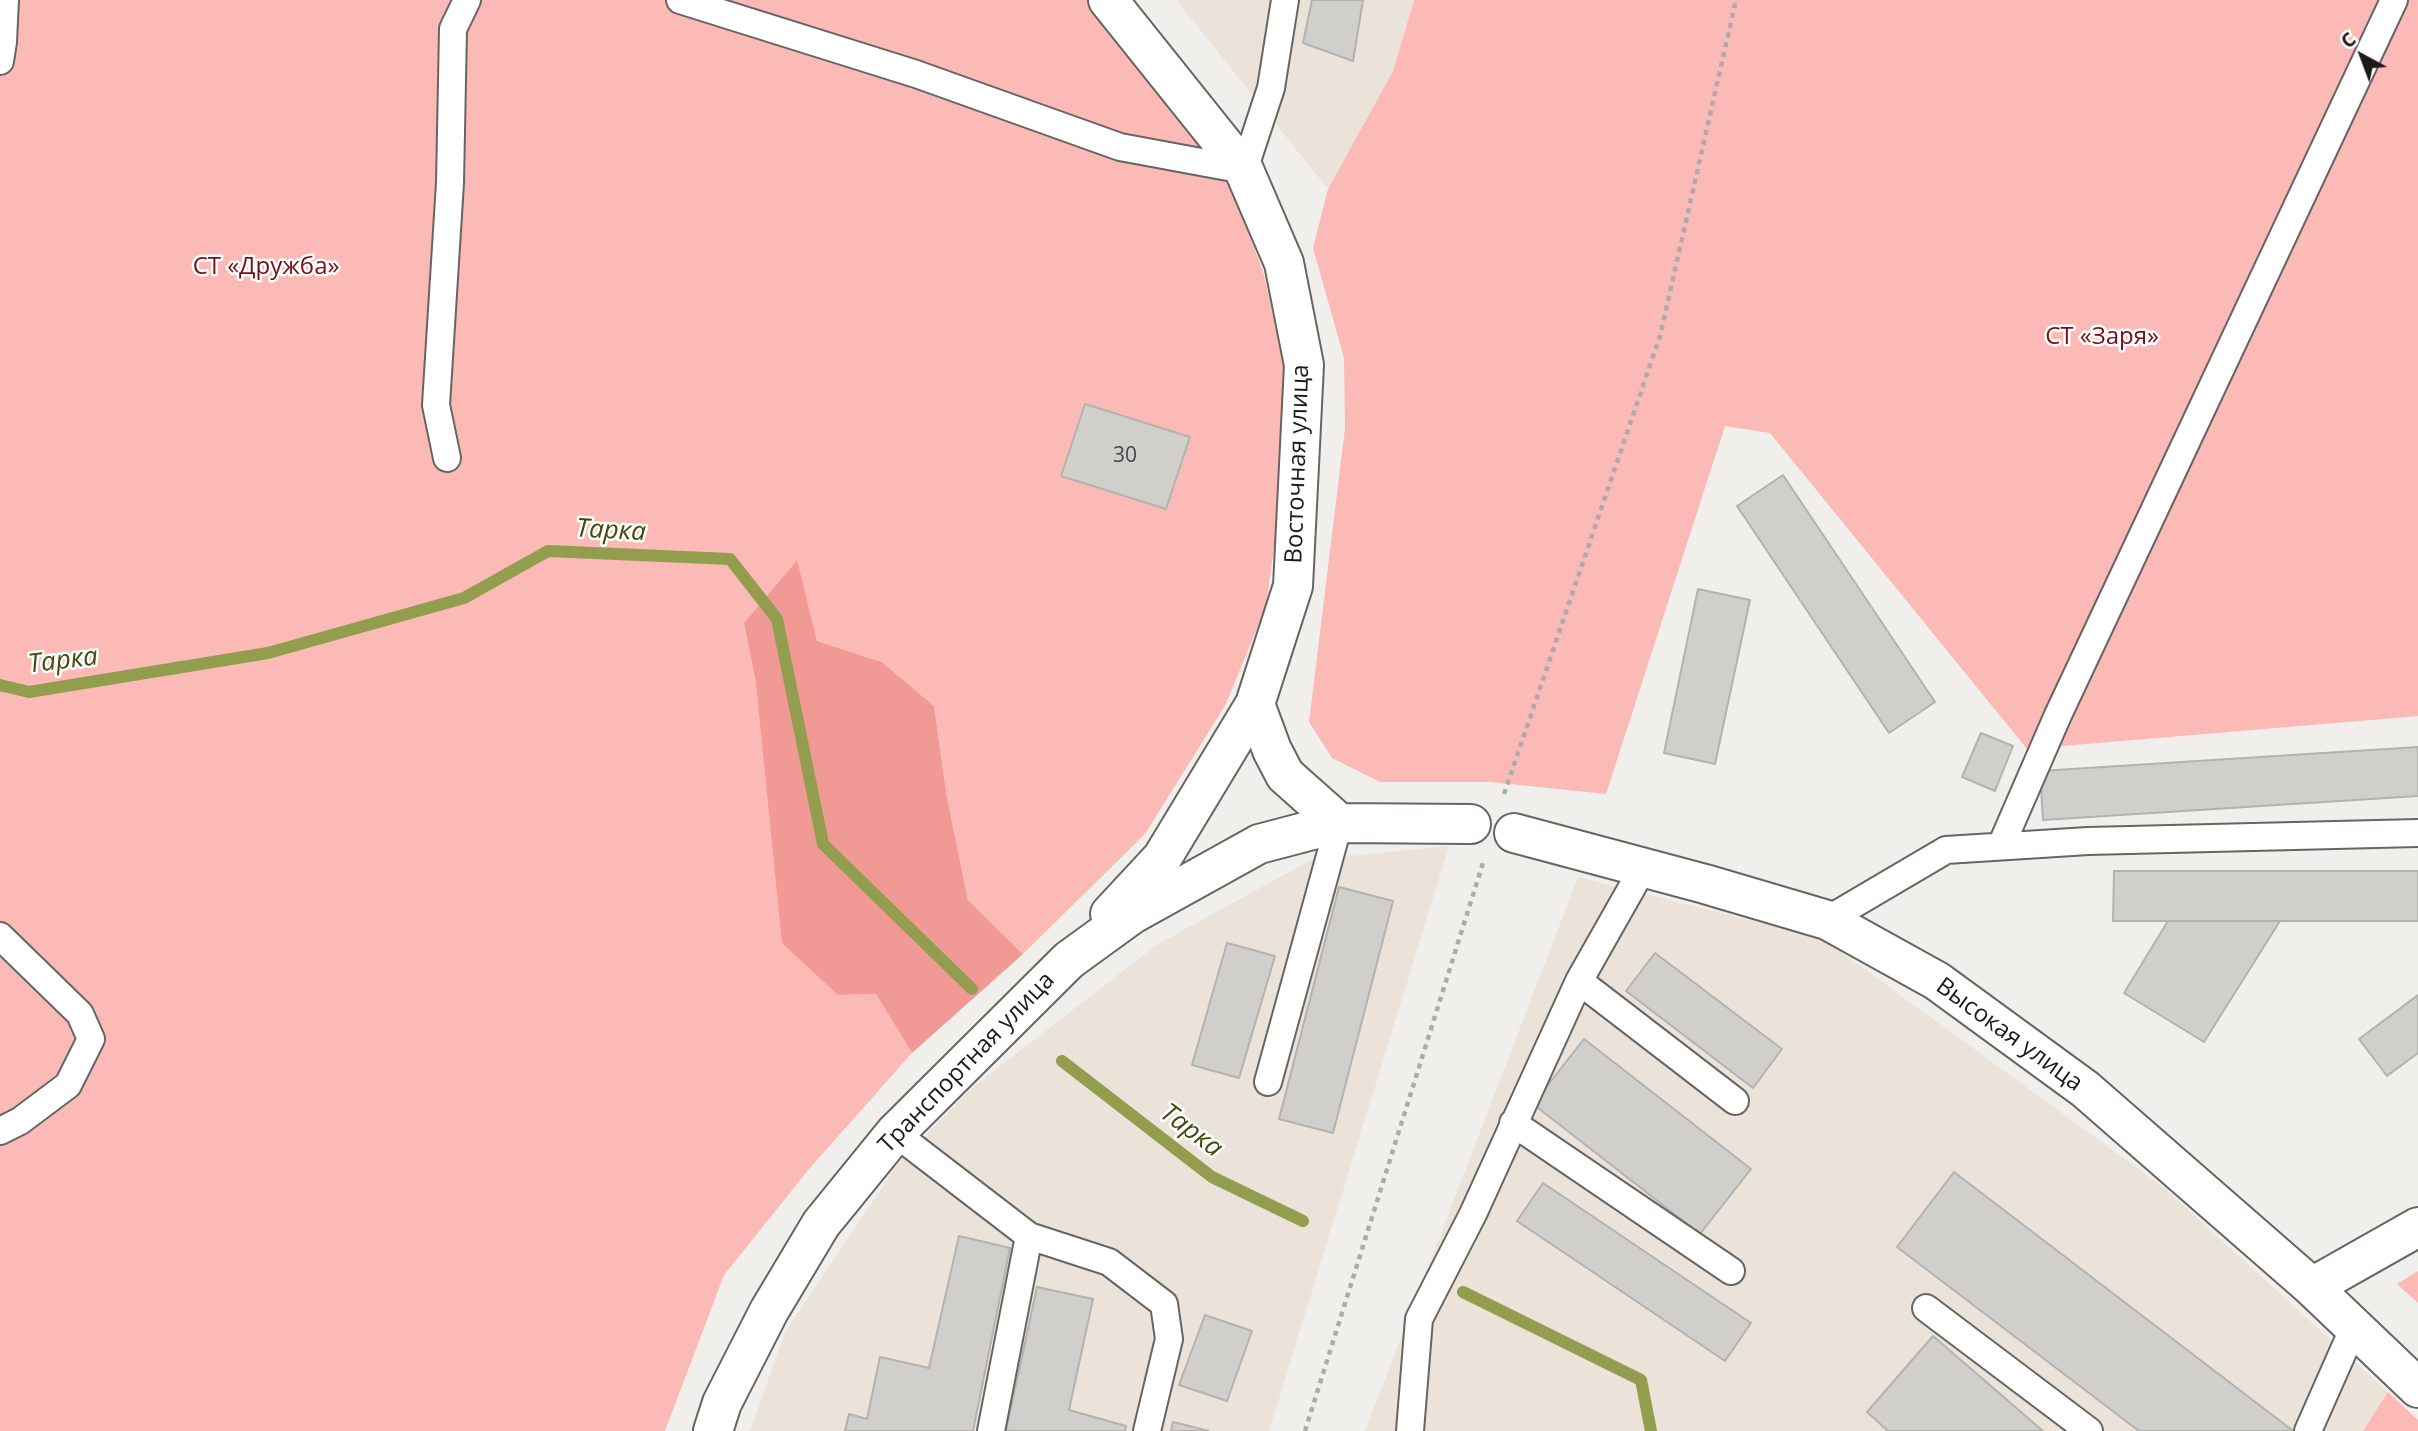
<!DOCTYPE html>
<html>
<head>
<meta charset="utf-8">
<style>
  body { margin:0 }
  #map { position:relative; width:2418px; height:1431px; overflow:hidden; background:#f1efec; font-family:"Open Sans",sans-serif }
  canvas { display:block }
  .north { position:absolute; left:2327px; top:21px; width:70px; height:70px; -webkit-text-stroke:5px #fff; paint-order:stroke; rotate:319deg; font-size:19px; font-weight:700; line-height:28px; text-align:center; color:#1b1a19 }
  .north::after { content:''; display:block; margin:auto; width:24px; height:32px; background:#1b1a19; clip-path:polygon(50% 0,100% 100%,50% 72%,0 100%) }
</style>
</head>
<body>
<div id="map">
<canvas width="2418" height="1431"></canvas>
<div class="north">С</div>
</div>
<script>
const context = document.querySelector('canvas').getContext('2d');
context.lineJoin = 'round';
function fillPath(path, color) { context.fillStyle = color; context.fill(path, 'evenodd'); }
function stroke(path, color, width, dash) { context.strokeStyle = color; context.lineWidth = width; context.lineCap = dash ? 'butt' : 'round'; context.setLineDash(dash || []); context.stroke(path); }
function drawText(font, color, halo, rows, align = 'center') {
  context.font = font + ' "Open Sans",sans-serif'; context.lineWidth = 5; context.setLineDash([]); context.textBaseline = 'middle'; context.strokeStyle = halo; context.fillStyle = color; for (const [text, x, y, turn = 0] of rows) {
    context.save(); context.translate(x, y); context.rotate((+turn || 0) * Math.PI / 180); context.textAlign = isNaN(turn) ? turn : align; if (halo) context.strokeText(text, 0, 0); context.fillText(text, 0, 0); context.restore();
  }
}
const built = new Path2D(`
  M1176 0H1414L1393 71 1328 189Z
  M1449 846 1269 1431H750L785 1332 898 1164 973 1087 1158 944 1311 860Z
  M1578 877 1822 938 2162 1186 2388 1392 2363 1431H1365Z`);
const green = new Path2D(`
  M0 0H1089L1230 180 1264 275 1285 371 1283 484 1266 606 1226 704 1145 834 1023 954 968 900 947 798 934 706 882 662 817 641 796 561 744 623 756 683 838 995 876 994 912 1053 809 1169 724 1275 665 1431H0Z
  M1414 0H2418V716L2027 749 1770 433 1725 426 1606 794 1490 782H1380L1332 758 1309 722 1345 428 1344 358 1313 248 1328 189 1393 71Z
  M2418 1271V1303L2397 1284Z
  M2388 1392 2418 1420V1431H2363Z`);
const forest = new Path2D(`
  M797 560 817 641 882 662 934 706 947 798 968 900 1023 954 912 1053 876 994 838 995 782 943 756 683 744 623Z`);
const stream = new Path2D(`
  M0 685 29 692 268 653 464 598 548 551 730 559 777 619 823 844 972 989
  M1062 1061 1212 1177 1303 1221
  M1463 1292 1641 1380 1651 1431`);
const building = new Path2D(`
  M1312 0H1363L1353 61 1303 43Z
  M1085 404 1190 437 1166 509 1061 476Z
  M1783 475 1935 702 1889 733 1737 506Z
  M1698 589 1750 600 1715 764 1664 753Z
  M1981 733 2013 746 1995 791 1962 777Z
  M2418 747V796L2043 820 2040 771Z
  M2114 871H2418V921H2113Z
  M1339 887 1393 901 1333 1133 1279 1119Z
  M2168 921H2280L2204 1042 2124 993Z
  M1227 943 1275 956 1239 1078 1192 1065Z
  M1655 953 1782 1049 1753 1088 1626 991Z
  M2418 995V1053L2387 1076 2359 1039Z
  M1584 1039 1751 1169 1700 1234 1533 1104Z
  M1954 1172 2292 1430 2291 1431H2139L1897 1247Z
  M1543 1183 1751 1323 1725 1361 1517 1221Z
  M959 1236 1010 1248 973 1431H845L849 1414 867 1419 880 1357 929 1368Z
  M1037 1287 1093 1299 1069 1410 1126 1426 1125 1431H1006Z
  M1205 1315 1252 1331 1227 1401 1179 1385Z
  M1933 1336 2043 1431H1888L1867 1412Z
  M1173 1422 1209 1431H1171Z`);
const path = new Path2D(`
  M1504 794 1660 336 1736 0
  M1305 1431 1483 863`);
const lane = new Path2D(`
  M680 0 916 74 1120 147 1244 170 1271 88 1285 0
  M0 61 3 42 5 0
  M447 458 436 405 450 183 453 29 467 0
  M2001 846 2058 715 2394 0
  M1827 920 1946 850 2088 841 2418 833
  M0 936 80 1014 91 1039 68 1085 20 1121 0 1131
  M1579 981 1735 1101
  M1268 1082 1339 823
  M1513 1123 1731 1271
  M895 1133 1029 1236 991 1431
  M1029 1236 1109 1262 1164 1304 1169 1339 1147 1431
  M1926 1308 2089 1431
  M1410 1431 1419 1319 1473 1214 1579 981 1643 868
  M2308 1431 2354 1327`);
const street = new Path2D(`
  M2312 1287 2418 1227`);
const secondary = new Path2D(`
  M1108 0 1244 170 1284 263 1304 365 1293 586 1255 704 1272 750 1285 775 1339 823
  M1514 833 1705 884 1827 920 1937 981 2085 1089 2312 1287 2418 1388
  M1110 914 1162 858 1255 704
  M713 1431 722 1403 769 1311 821 1224 895 1133 1069 960 1131 915 1259 844 1339 823 1471 824`);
const numberNames = [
  ["30",1125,456]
];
const parkNames = [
  ["СТ «Дружба»",266,267],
  ["СТ «Заря»",2102,337]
];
const streetNames = [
  ["Восточная улица",1298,464,-88],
  ["Высокая улица",2009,1035,36],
  ["Транспортная улица",967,1063,-46]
];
const waterNames = [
  ["Тарка",611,531,3],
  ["Тарка",63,661,-7],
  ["Тарка",1191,1131,37]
];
fillPath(built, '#ebe3da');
fillPath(green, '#fcbab6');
fillPath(forest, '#f09995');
stroke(stream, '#929e4e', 12);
fillPath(building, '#d0cfcc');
stroke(building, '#b3b2af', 2);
stroke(lane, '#676563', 30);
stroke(street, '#676563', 42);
stroke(secondary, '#676563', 42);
stroke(path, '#acaba8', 4.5, [5, 5]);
stroke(lane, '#fff', 26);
stroke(street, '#fff', 38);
stroke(secondary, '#fff', 38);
drawText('21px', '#484746', null, numberNames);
drawText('24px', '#750e19', '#fff', parkNames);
drawText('24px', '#1b1a19', '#fff', streetNames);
drawText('italic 26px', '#424a0d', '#fff', waterNames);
</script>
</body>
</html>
